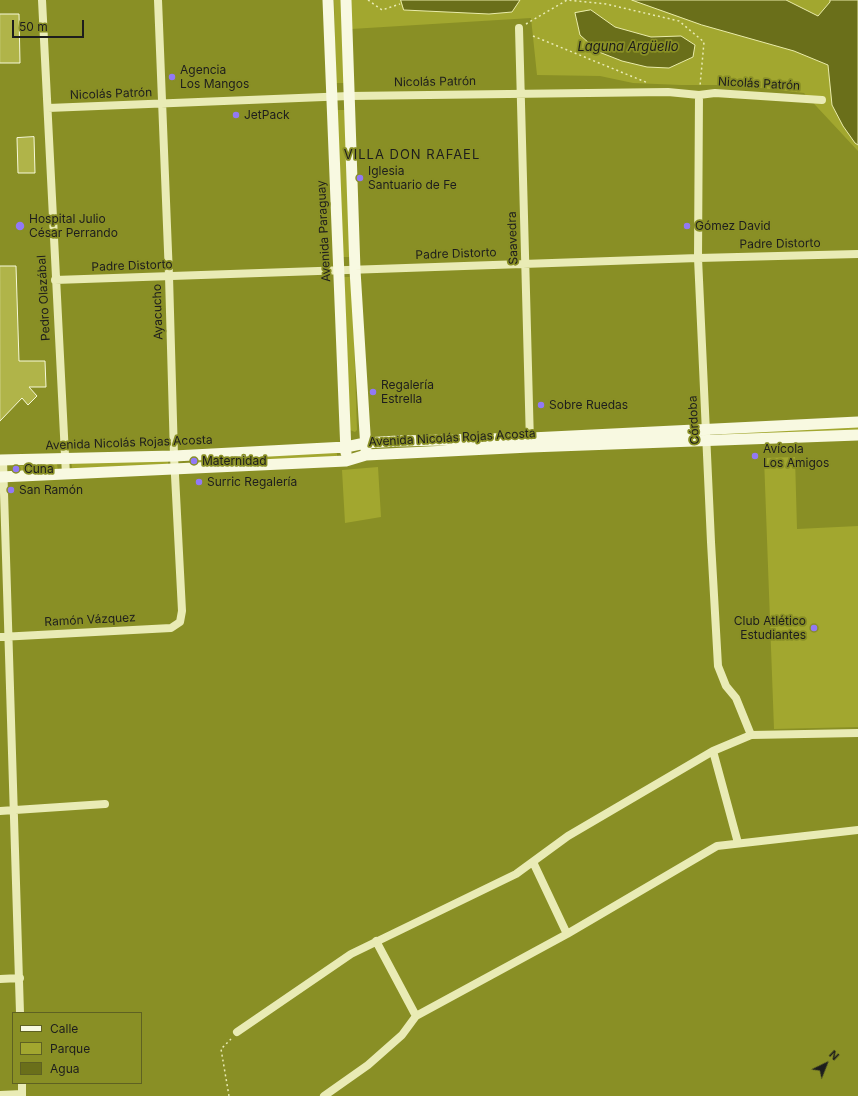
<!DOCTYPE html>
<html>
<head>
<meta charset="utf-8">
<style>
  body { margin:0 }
  #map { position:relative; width:858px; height:1096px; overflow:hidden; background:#898f25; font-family:Inter,sans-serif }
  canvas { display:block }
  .legend { position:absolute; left:12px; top:1012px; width:130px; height:72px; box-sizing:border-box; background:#898f25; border:1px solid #5e6122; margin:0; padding:5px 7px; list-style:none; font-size:12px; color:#1d1d1d }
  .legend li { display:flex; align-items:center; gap:8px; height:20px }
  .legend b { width:20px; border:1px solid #5e6122 }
  .north { position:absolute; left:806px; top:1044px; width:40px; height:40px; -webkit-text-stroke:3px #898f25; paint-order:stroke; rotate:43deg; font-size:11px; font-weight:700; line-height:16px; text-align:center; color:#1d1d1d }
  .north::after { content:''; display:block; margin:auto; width:14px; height:18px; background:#1d1d1d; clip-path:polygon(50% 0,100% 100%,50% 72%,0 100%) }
  .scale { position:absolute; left:12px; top:20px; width:72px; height:18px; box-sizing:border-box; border:2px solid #1d1d1d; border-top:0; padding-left:5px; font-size:12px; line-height:14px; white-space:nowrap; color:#1d1d1d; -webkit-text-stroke:3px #898f25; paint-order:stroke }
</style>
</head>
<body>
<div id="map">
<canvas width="858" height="1096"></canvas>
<ul class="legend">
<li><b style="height:5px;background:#f8f9e1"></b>Calle</li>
<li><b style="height:11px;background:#a2a72f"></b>Parque</li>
<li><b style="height:11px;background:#6a6f1a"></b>Agua</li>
</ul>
<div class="north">N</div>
<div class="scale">50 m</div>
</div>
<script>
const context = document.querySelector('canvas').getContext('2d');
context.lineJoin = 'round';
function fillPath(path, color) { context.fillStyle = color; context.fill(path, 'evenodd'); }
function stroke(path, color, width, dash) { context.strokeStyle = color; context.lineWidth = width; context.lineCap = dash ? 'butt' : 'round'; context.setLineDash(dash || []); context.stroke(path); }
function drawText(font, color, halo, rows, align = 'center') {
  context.font = font + ' Inter,sans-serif'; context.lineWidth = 3.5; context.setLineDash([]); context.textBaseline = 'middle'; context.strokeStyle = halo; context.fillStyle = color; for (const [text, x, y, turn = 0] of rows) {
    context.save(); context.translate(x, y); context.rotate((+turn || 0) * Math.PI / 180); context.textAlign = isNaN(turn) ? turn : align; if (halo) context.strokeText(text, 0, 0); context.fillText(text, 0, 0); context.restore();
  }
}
const green = new Path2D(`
  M334 0H342L345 83H336Z
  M350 0H858V151L804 93 735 85H681L633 83 600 76 537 75 531 18 351 29Z
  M337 110H345L350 257H342Z
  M344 277H352L357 430 355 432 350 430Z
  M858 426V432L722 438V433Z
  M337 451V458L190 464V457Z
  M795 457 797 529 858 526V727L774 729 764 458Z
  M168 459V466L72 468 71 461Z
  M57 464 58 471 14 472V466Z
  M378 467 381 517 345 523 342 470Z`);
const water = new Path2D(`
  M401 0H520L512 12 489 14 404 10Z
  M632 0H786L818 16 830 2V0H858V145L855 143 843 126 832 105 828 65 794 51 702 25Z
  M591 10 615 27 651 37 681 36 695 45 693 57 669 68 647 67 622 61 599 52 580 35 575 13Z`);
const building = new Path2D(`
  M0 14H19L20 63H0Z
  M34 137 35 173H18L17 138Z
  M0 266H16L19 361H45L46 387H29L37 396 28 405 22 398 0 421Z`);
const path = new Path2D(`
  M368 0 382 10 400 4
  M526 24 567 0 606 4 679 21 704 42 700 86
  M533 36 648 83
  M229 1096 221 1049 231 1039`);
const minor = new Path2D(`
  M42 0 66 475
  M519 28 530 443
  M699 95 698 258 711 542 718 666 726 686 736 698 751 735
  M48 108 349 96 668 92 699 95 715 93 822 100
  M55 280 698 258 858 254
  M3 460 20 1013
  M0 637 171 628 180 622 182 611 174 456 169 276 158 0
  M713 751 738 843
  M0 811 105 804
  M533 862 567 934
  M376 941 416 1016
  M0 979 20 978
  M237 1032 351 954 516 874 568 836 713 751 751 735 858 733
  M22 1083V1096
  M0 1095 22 1094
  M324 1096 368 1065 402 1035 416 1016 567 934 717 846 858 830`);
const secondary = new Path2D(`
  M328 0 346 453
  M346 0 355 270 366 450
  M0 460 174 456 346 447 365 443 398 441 531 438 858 422
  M0 477 346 461 366 455 530 447 858 435`);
const markers = [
  [172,77,4,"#9279f5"],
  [236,115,4,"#9279f5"],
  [360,178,4,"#9279f5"],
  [20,226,5,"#9279f5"],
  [687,226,4,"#9279f5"],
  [373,392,4,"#9279f5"],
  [541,405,4,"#9279f5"],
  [755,456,4,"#9279f5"],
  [194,461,4,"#9279f5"],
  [16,469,4,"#9279f5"],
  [199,482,4,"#9279f5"],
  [11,490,4,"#9279f5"],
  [814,628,4,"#9279f5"]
];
const poiNames = [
  ["Agencia",180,70],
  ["Los Mangos",180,84],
  ["JetPack",244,115],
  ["Iglesia",368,171],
  ["Santuario de Fe",368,185],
  ["Hospital Julio",29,219],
  ["César Perrando",29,233],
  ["Gómez David",695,226],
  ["Regalería",381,385],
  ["Estrella",381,399],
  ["Sobre Ruedas",549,405],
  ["Avícola",763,449],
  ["Los Amigos",763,463],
  ["Maternidad",202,461],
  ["Cuna",24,469],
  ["Surric Regalería",207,482],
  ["San Ramón",19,490],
  ["Club Atlético",806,621,"right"],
  ["Estudiantes",806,635,"right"]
];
const streetNames = [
  ["Nicolás Patrón",435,82,-1],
  ["Nicolás Patrón",759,84,3],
  ["Nicolás Patrón",111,94,-2],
  ["Avenida Paraguay",324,231,-93],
  ["Saavedra",513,238,-92],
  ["Padre Distorto",780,244,-1],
  ["Padre Distorto",456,254,-2],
  ["Padre Distorto",132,266,-2],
  ["Pedro Olazábal",44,298,-93],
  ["Ayacucho",158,312,-92],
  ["Córdoba",694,420,-93],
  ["Avenida Nicolás Rojas Acosta",452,438,-3],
  ["Avenida Nicolás Rojas Acosta",129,443,-2],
  ["Ramón Vázquez",90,620,-3]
];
const waterNames = [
  ["Laguna Argüello",628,47]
];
const neighbourhoodNames = [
  ["VILLA DON RAFAEL",412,155]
];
fillPath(green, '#a2a72f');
fillPath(water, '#6a6f1a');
stroke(water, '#eaecaa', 1);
fillPath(building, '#b0b449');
stroke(building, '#f7f9da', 1);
stroke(path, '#e9ebb5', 1.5, [2, 3]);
stroke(minor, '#e9ebb5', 8);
stroke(secondary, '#f8f9e1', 11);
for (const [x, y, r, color] of markers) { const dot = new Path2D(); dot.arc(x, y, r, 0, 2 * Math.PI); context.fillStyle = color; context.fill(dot); stroke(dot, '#898f25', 1.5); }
drawText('12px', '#1d1d1d', '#898f25', poiNames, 'left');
drawText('12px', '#1d1d1d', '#898f25', streetNames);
drawText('italic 13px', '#1c1c1a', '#898f25', waterNames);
context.letterSpacing = '1px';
drawText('13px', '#1d1d1d', '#898f25', neighbourhoodNames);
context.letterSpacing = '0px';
</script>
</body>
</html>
